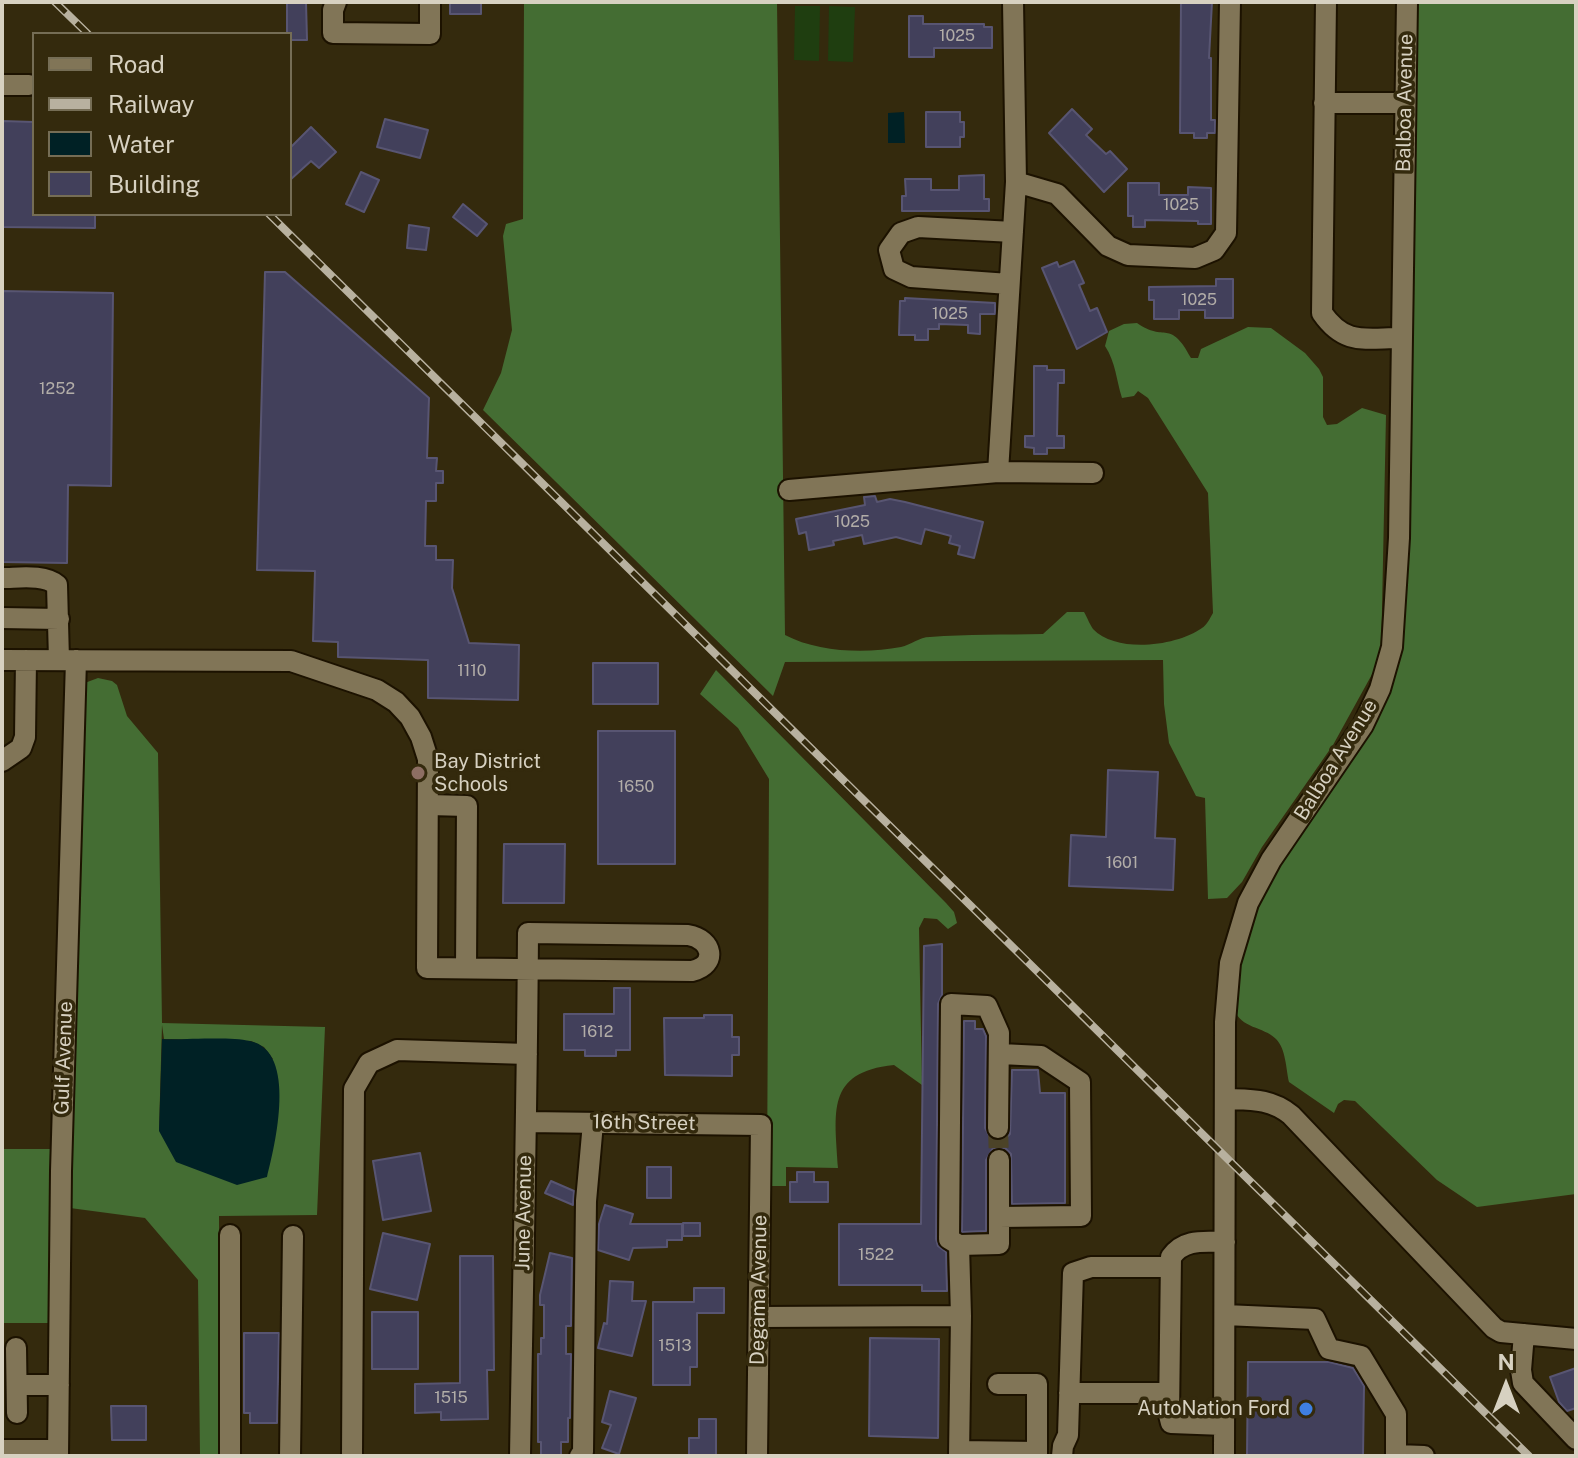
<!DOCTYPE html>
<html>
<head>
<meta charset="utf-8">
<style>
  body { margin:0 }
  #map { position:relative; width:1578px; height:1458px; overflow:hidden; background:#342a0d; font-family:"Public Sans",sans-serif }
  canvas { display:block }
  .frame { position:absolute; inset:0; border:4px solid #d7d1c1; pointer-events:none }
  .legend { position:absolute; left:32px; top:32px; width:260px; height:184px; box-sizing:border-box; background:#342a0d; border:2px solid #756d55; margin:0; padding:10px 14px; list-style:none; font-size:24px; color:#d7d1c1 }
  .legend li { display:flex; align-items:center; gap:16px; height:40px }
  .legend b { width:40px; border:2px solid #756d55 }
  .north { position:absolute; left:1466px; top:1346px; width:80px; height:80px; -webkit-text-stroke:6px #342a0d; paint-order:stroke; rotate:0deg; font-size:22px; font-weight:700; line-height:32px; text-align:center; color:#d7d1c1 }
  .north::after { content:''; display:block; margin:auto; width:28px; height:36px; background:#d7d1c1; clip-path:polygon(50% 0,100% 100%,50% 72%,0 100%) }
</style>
</head>
<body>
<div id="map">
<canvas width="1578" height="1458"></canvas>
<div class="frame"></div>
<ul class="legend">
<li><b style="height:10px;background:#817557"></b>Road</li>
<li><b style="height:10px;background:#b8b19f"></b>Railway</li>
<li><b style="height:22px;background:#002125"></b>Water</li>
<li><b style="height:22px;background:#42405b"></b>Building</li>
</ul>
<div class="north">N</div>
</div>
<script>
const context = document.querySelector('canvas').getContext('2d');
context.lineJoin = 'round';
function fillPath(path, color) { context.fillStyle = color; context.fill(path, 'evenodd'); }
function stroke(path, color, width, dash) { context.strokeStyle = color; context.lineWidth = width; context.lineCap = dash ? 'butt' : 'round'; context.setLineDash(dash || []); context.stroke(path); }
function drawText(font, color, halo, rows, align = 'center') {
  context.font = font + ' "Public Sans",sans-serif'; context.lineWidth = 7; context.setLineDash([]); context.textBaseline = 'middle'; context.strokeStyle = halo; context.fillStyle = color; for (const [text, x, y, turn = 0] of rows) {
    context.save(); context.translate(x, y); context.rotate((+turn || 0) * Math.PI / 180); context.textAlign = isNaN(turn) ? turn : align; if (halo) context.strokeText(text, 0, 0); context.fillText(text, 0, 0); context.restore();
  }
}
const green = new Path2D(`
  M795 6H820L819 61 794 60Z
  M829 6 855 7 853 62 828 61Z`);
const forest = new Path2D(`
  M524 2H777L785 635C817 652 865 654 901 647 911 645 919 637 930 637 967 634 1005 635 1043 634L1067 612H1084C1087 617 1090 625 1093 629 1117 654 1177 646 1202 628 1207 625 1210 618 1213 613L1208 493 1148 398 1138 391 1134 396 1122 398C1116 379 1116 363 1105 346L1109 331 1124 324 1137 323C1165 343 1170 318 1191 358H1198L1201 349 1248 327 1271 328 1305 353 1319 369 1323 377V417L1327 425 1337 424 1362 408 1386 415 1381 658 1333 745 1262 847 1242 882 1227 898 1208 899 1205 798 1196 796 1169 743 1164 704 1163 660 785 662 773 696 483 410 501 373 512 330 503 236 506 224 523 219Z
  M1416 2H1576V1194L1477 1207 1437 1180 1355 1101 1344 1100 1338 1104 1334 1113 1289 1082C1286 1069 1286 1049 1276 1039 1263 1026 1241 1029 1234 1009L1243 948 1268 884 1347 766 1386 699Z
  M716 670 946 903 954 912 957 923 948 929 937 919 924 918 919 928 922 1085 894 1065C825 1072 835 1113 838 1168L786 1167V1186H767L769 779 738 728 700 694Z
  M98 678 112 681 117 685 127 716 158 753 162 1023 325 1027 317 1215 219 1216 220 1456H200L198 1280 145 1218 70 1208 82 684ZM162 1025 164 1039 251 1041 264 1047 273 1059 159 1131Z
  M2 1149H58L55 1323H2Z`);
const water = new Path2D(`
  M904 112 905 143H888V113Z
  M162 1039C185 1040 229 1036 250 1041 298 1051 275 1146 267 1177L237 1185 176 1162 159 1131Z`);
const building = new Path2D(`
  M287 2H306L307 40H290V34H287Z
  M450 2H481V14H450Z
  M1181 2H1212L1209 58H1211V120H1215V133H1207V138H1194V133H1180Z
  M909 16H923V24H984V27H992V48H934V57H909Z
  M1072 109 1092 129 1086 135 1106 154 1110 151 1127 169 1104 192 1049 133Z
  M926 112H960V122H964V137H960V147H926Z
  M385 119 428 130 420 158 377 147Z
  M2 121 34 122V214H95V228L2 227Z
  M311 127 336 152 319 168 311 161 290 180V148Z
  M361 172 379 180 364 212 346 204Z
  M984 175V199H989V211H902V196H906L905 179H931V190H959V176Z
  M1128 183H1159V195H1188V187L1211 188V224H1198V221L1145 220V227H1133V216H1128Z
  M463 204 487 224 477 236 453 217Z
  M409 225 429 228 426 250 407 248Z
  M1074 261 1084 283 1079 285 1090 311 1097 308 1107 332 1077 349 1042 268 1057 262 1059 267Z
  M265 272H285L429 398 427 458H437L436 471H443V483H436V501H426L425 546H436V560H453L452 588 469 643 519 645 518 700 428 698V660L338 657V642L313 641 315 571 257 570Z
  M1216 279H1233V318H1205V310H1179V319H1154V300H1149V287L1216 286Z
  M2 291 113 293 111 486 68 485 67 563 2 562Z
  M905 298 995 303V314H980V334L968 333V325L939 324V329H928V340H915V335H899L900 301H905Z
  M1034 366H1047V370H1064V383H1058L1057 436H1064V448H1047V454H1034V448L1025 447V436H1034Z
  M875 496 877 502 890 499 905 502 983 522 974 558 958 554 960 546 949 543 951 536 925 529 921 544 896 537 864 544 862 535 833 541 834 545 809 550 806 532 799 534 796 519 865 505 864 497Z
  M593 663H658V704H593Z
  M598 731H675V864H598Z
  M1108 770 1158 772 1155 838 1175 839 1173 890 1069 886 1071 835 1106 837Z
  M504 844H565L564 903H503Z
  M942 944V995L938 1004 936 1239 938 1246 946 1252 947 1291H922V1285H839V1224H921L924 946Z
  M614 988H630V1050H616V1056H585V1050H564V1014H614Z
  M704 1015H732V1037H739V1055H732V1076L665 1075 664 1018H704Z
  M964 1021H975V1029H983L986 1036 985 1128 991 1139 1004 1140 1010 1134 1012 1070H1038L1040 1093H1065V1203L1012 1204 1011 1154 1005 1148H993L986 1160V1231L962 1232Z
  M420 1153 431 1211 383 1220 373 1161Z
  M647 1167H671V1198H647Z
  M797 1172H814V1182H828V1202H790V1182H797Z
  M551 1181 574 1191 573 1205 545 1193Z
  M605 1205 633 1214 630 1224H682V1240H667V1247L633 1248 629 1260 598 1250 599 1224Z
  M683 1223H700V1236H683Z
  M383 1233 430 1244 417 1300 370 1289Z
  M550 1253 572 1258 571 1326H566V1354H571L570 1418H568V1442H561V1456H541V1442H538V1354H541V1338H544V1305H540V1295Z
  M460 1256H493L494 1370H487L488 1419 441 1420V1412L415 1413V1384L460 1383Z
  M610 1281 633 1282 632 1301H646L632 1356 598 1348 604 1323 607 1324Z
  M694 1288H724V1313H697V1367H690V1385H653V1302H694Z
  M372 1312H418V1369H372Z
  M244 1333H279L277 1423H250V1413H244Z
  M870 1338 939 1339 938 1438 869 1436Z
  M1248 1362H1329L1353 1368 1364 1386 1363 1456H1247Z
  M1576 1368V1408L1567 1411 1559 1402 1550 1377Z
  M610 1391 636 1398 619 1454 602 1448 611 1425 602 1422Z
  M111 1406H146V1440H112Z
  M699 1419H716V1456H689V1438H699Z`);
const minorTunnel = new Path2D(`
  M998 1128 999 1160`);
const minor = new Path2D(`
  M336 2 333 10V33L430 34V2
  M1326 2 1322 313C1345 346 1365 338 1401 338
  M2 85H29
  M1324 103H1405
  M1016 182 1057 194 1108 246 1128 255 1195 258 1214 250 1226 233 1230 2
  M1009 284 911 277 894 269 889 250 901 233 918 227 1013 232
  M998 472 1016 182 1013 2
  M789 490 998 472 1093 473
  M2 578C19 578 44 574 57 585L59 660
  M2 618 59 619
  M2 660 291 661 377 690 396 702 410 717 421 737 428 759 427 968 692 971C718 965 713 939 688 935L528 933C527 1107 523 1282 520 1456
  M2 761 21 748 25 737 26 660
  M429 805 467 806 466 968
  M1225 1099C1250 1100 1270 1098 1291 1115L1494 1328 1501 1332 1576 1339
  M526 1122 761 1125 757 1456
  M999 1217 1081 1216 1080 1082 1041 1056 1001 1054
  M959 1245 999 1244V1160
  M1225 1315 1315 1319 1329 1349 1361 1356 1396 1414V1456
  M961 1316 959 1245 949 1239 951 1004 987 1006 999 1033 998 1128
  M759 1317 961 1316 959 1456
  M1524 1334 1521 1370 1523 1383 1576 1439
  M16 1348 17 1413
  M998 1384H1037V1452
  M17 1385H59
  M1069 1393H1169
  M1224 1425 1171 1423 1169 1415 1171 1257C1184 1238 1205 1242 1225 1242
  M2 1450H58
  M959 1451 1037 1452V1456
  M1396 1455 1424 1456
  M58 1456 61 1171 76 660
  M230 1456V1235
  M290 1456 293 1236
  M352 1456 354 1089 369 1063 397 1050 527 1054
  M580 1456 583 1452 586 1201 593 1123
  M1062 1456 1063 1446 1068 1435 1073 1273 1091 1267H1170
  M1224 1456 1225 1022 1230 963 1248 903 1271 860 1363 725 1380 689 1392 647 1399 538 1407 2`);
const rail = new Path2D(`
  M55 2 88 34
  M269 214 1529 1456`);
const markers = [
  [418,773,8,"#8d6e63"],
  [1306,1409,8,"#3f7fe0"]
];
const numberNames = [
  ["1025",957,36],
  ["1025",1181,205],
  ["1025",1199,300],
  ["1025",950,314],
  ["1252",57,389],
  ["1025",852,522],
  ["1110",472,671],
  ["1650",636,787],
  ["1601",1122,863],
  ["1612",597,1032],
  ["1522",876,1255],
  ["1513",675,1346],
  ["1515",451,1398]
];
const streetNames = [
  ["Balboa Avenue",1405,103,-89],
  ["Balboa Avenue",1336,760,-58],
  ["Gulf Avenue",64,1058,-88],
  ["16th Street",644,1123,1],
  ["June Avenue",524,1213,-89],
  ["Degama Avenue",759,1290,-89]
];
const poiNames = [
  ["Bay District",434,762],
  ["Schools",434,785],
  ["AutoNation Ford",1290,1409,"right"]
];
fillPath(green, '#1f3e10');
fillPath(forest, '#446d33');
fillPath(water, '#002125');
fillPath(building, '#42405b');
stroke(building, '#585572', 2);
stroke(minorTunnel, '#4c4328', 20, [20, 10]);
stroke(minor, '#1c1200', 24);
stroke(minor, '#817557', 20);
stroke(rail, '#b8b19f', 8);
stroke(rail, '#342a0d', 5, [15]);
for (const [x, y, r, color] of markers) { const dot = new Path2D(); dot.arc(x, y, r, 0, 2 * Math.PI); context.fillStyle = color; context.fill(dot); stroke(dot, '#342a0d', 3); }
drawText('16px', '#b2ada8', null, numberNames);
drawText('20px', '#d7d1c1', '#342a0d', streetNames);
drawText('20px', '#d7d1c1', '#342a0d', poiNames, 'left');
</script>
</body>
</html>
